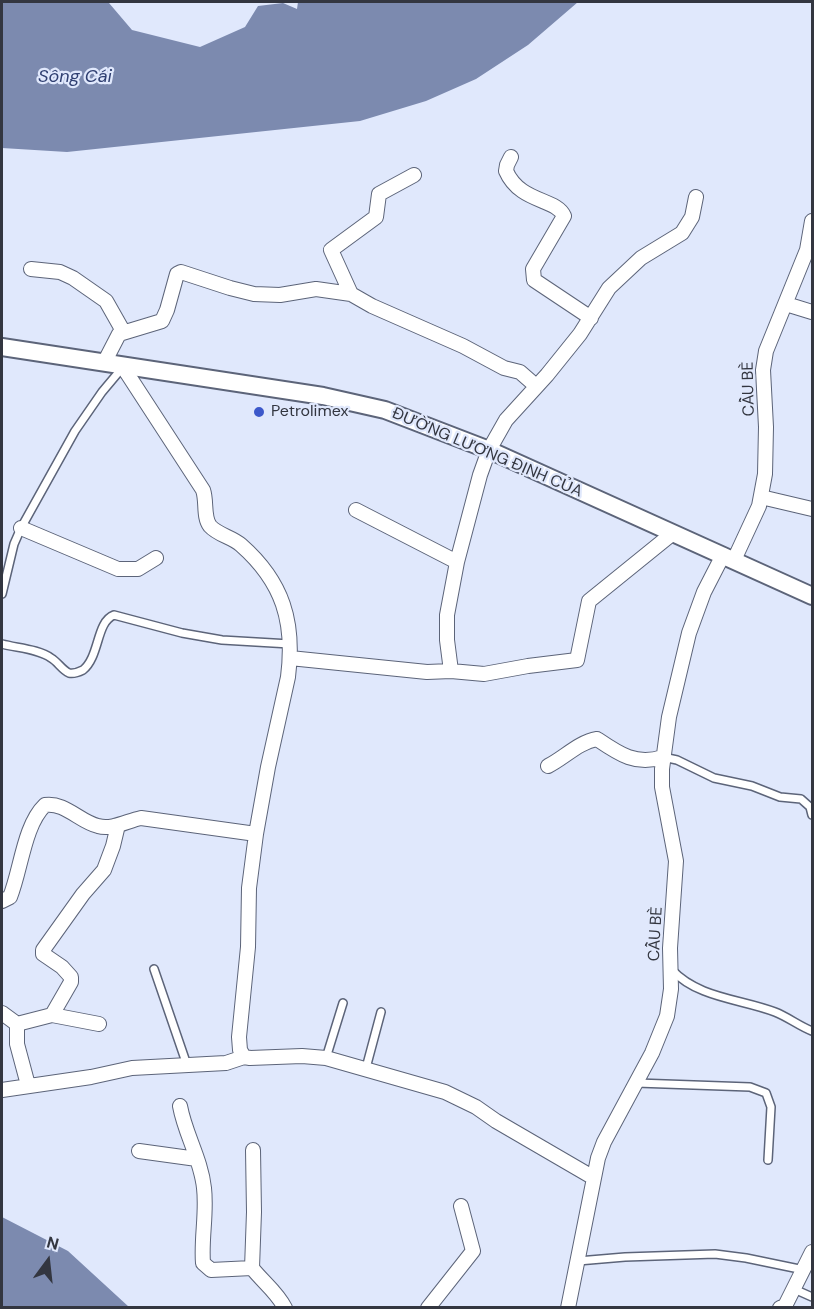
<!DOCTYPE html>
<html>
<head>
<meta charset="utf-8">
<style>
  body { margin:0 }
  #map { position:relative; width:814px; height:1309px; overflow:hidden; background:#e0e8fc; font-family:"DM Sans",sans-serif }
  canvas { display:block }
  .frame { position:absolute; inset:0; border:3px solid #333640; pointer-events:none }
  .north { position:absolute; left:18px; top:1231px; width:60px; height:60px; -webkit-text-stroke:4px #e0e8fc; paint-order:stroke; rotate:15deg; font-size:16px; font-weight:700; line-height:24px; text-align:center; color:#333640 }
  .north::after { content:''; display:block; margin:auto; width:21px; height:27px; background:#333640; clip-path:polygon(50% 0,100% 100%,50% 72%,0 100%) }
</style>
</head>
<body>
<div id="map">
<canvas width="814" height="1309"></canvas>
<div class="frame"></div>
<div class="north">N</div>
</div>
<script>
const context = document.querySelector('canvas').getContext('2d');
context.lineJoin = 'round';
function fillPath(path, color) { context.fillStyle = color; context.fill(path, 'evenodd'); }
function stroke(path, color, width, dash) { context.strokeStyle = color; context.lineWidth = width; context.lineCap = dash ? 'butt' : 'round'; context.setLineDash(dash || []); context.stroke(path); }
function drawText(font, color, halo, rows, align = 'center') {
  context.font = font + ' "DM Sans",sans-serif'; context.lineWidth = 4.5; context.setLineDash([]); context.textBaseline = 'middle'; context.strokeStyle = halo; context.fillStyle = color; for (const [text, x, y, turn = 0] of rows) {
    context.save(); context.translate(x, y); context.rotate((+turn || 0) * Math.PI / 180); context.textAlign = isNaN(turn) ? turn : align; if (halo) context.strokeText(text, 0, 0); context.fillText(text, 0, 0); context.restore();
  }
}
const water = new Path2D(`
  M2 2H103L109 3 132 30 200 47 245 27 258 6 283 3 297 9 298 2H578L528 45 476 79 426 101 360 121 67 152 2 148Z
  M2 1217 68 1251 129 1307H2Z`);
const service = new Path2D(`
  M2 594 14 544 21 528 75 431 102 392 123 367
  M2 644C17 648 39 649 51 658 58 662 62 670 69 673 74 674 79 672 83 670 100 656 96 622 114 615L182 633 222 640 290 644
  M663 757 677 760 714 778 752 786 780 797 801 799 810 807 812 815
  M154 969 187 1065
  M672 970C698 998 741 999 775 1012 788 1017 799 1026 812 1031
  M326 1058 343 1003
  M366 1068 381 1012
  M637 1083 750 1087 766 1093 771 1107 768 1160
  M578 1261 625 1257 715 1254 746 1258 804 1270
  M794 1289 812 1297`);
const minor = new Path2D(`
  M511 157 507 165 506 171C520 203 556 198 564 216L533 269 534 280 591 318
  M31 269 60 272 73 278 106 301 123 331
  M351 294 331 250 376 217 379 194 414 175
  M786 304 812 312
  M104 363 119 334 162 321 167 310 177 274 181 272 230 288 254 294 280 295 316 289 351 294 372 306 463 346 504 368 520 372 536 386
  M123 367 203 490C207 501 203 517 210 526 218 535 232 537 241 545 283 582 295 622 288 677L268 767 256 834 249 888 248 947 239 1037 240 1050 244 1057 250 1058 302 1056 326 1058 445 1092 476 1107 496 1121 594 1178
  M761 497 812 509
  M356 510 457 562
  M21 528 118 569H138L156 558
  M734 560 759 506 765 474 766 427 763 370 766 351 807 250 812 221
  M290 658 427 672 451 671 484 674 528 666 577 660 589 601 673 533
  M451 671 447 640V615L457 562 480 475 489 450 506 420 547 375 580 334 609 288 641 258 682 233 692 217 696 197
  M548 766C564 758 579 742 597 739 619 754 636 766 663 757
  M2 901 10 897C21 870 24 825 45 805 65 802 80 822 98 826 112 830 127 821 141 818L256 834
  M2 1013 17 1024V1044L28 1085
  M52 1015 71 982V977L62 967 43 954V950L83 894 104 870 113 846 118 825
  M17 1024 52 1015 99 1024
  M2 1090 91 1077 132 1068 226 1063 244 1057
  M180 1106C185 1134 201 1159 204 1188 207 1213 201 1238 203 1263L211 1270 252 1268
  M253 1150 254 1212 252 1268C263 1282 277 1292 285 1308
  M139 1151 197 1159
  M428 1308 473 1251 461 1206
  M568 1308 598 1158 604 1142 652 1053 667 1016 671 989 670 948 676 861 662 787V769L669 717 689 633 704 592 723 555
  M780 1308 785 1306 812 1252`);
const tertiary = new Path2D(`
  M2 347 323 396 385 410 489 450 812 596`);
const markers = [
  [259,412,6,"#3c58ca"]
];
const streetNames = [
  ["CẦU BÈ",749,389,-91],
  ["ĐƯỜNG LƯƠNG ĐỊNH CỦA",487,453,23],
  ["CẦU BÈ",656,934,-87]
];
const poiNames = [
  ["Petrolimex",271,412]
];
const waterNames = [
  ["Sông Cái",75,77]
];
fillPath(water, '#7c8aaf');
stroke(service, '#5c6479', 10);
stroke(minor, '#5c6479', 16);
stroke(tertiary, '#5c6479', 20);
stroke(service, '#fff', 7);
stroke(minor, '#fff', 14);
stroke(tertiary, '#fff', 16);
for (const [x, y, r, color] of markers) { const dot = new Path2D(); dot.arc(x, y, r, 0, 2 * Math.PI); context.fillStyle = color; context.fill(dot); stroke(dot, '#e0e8fc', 2); }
drawText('16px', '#333640', '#e0e8fc', streetNames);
drawText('16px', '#333640', '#e0e8fc', poiNames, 'left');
drawText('italic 18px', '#2f3f71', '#e0e8fc', waterNames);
</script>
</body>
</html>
